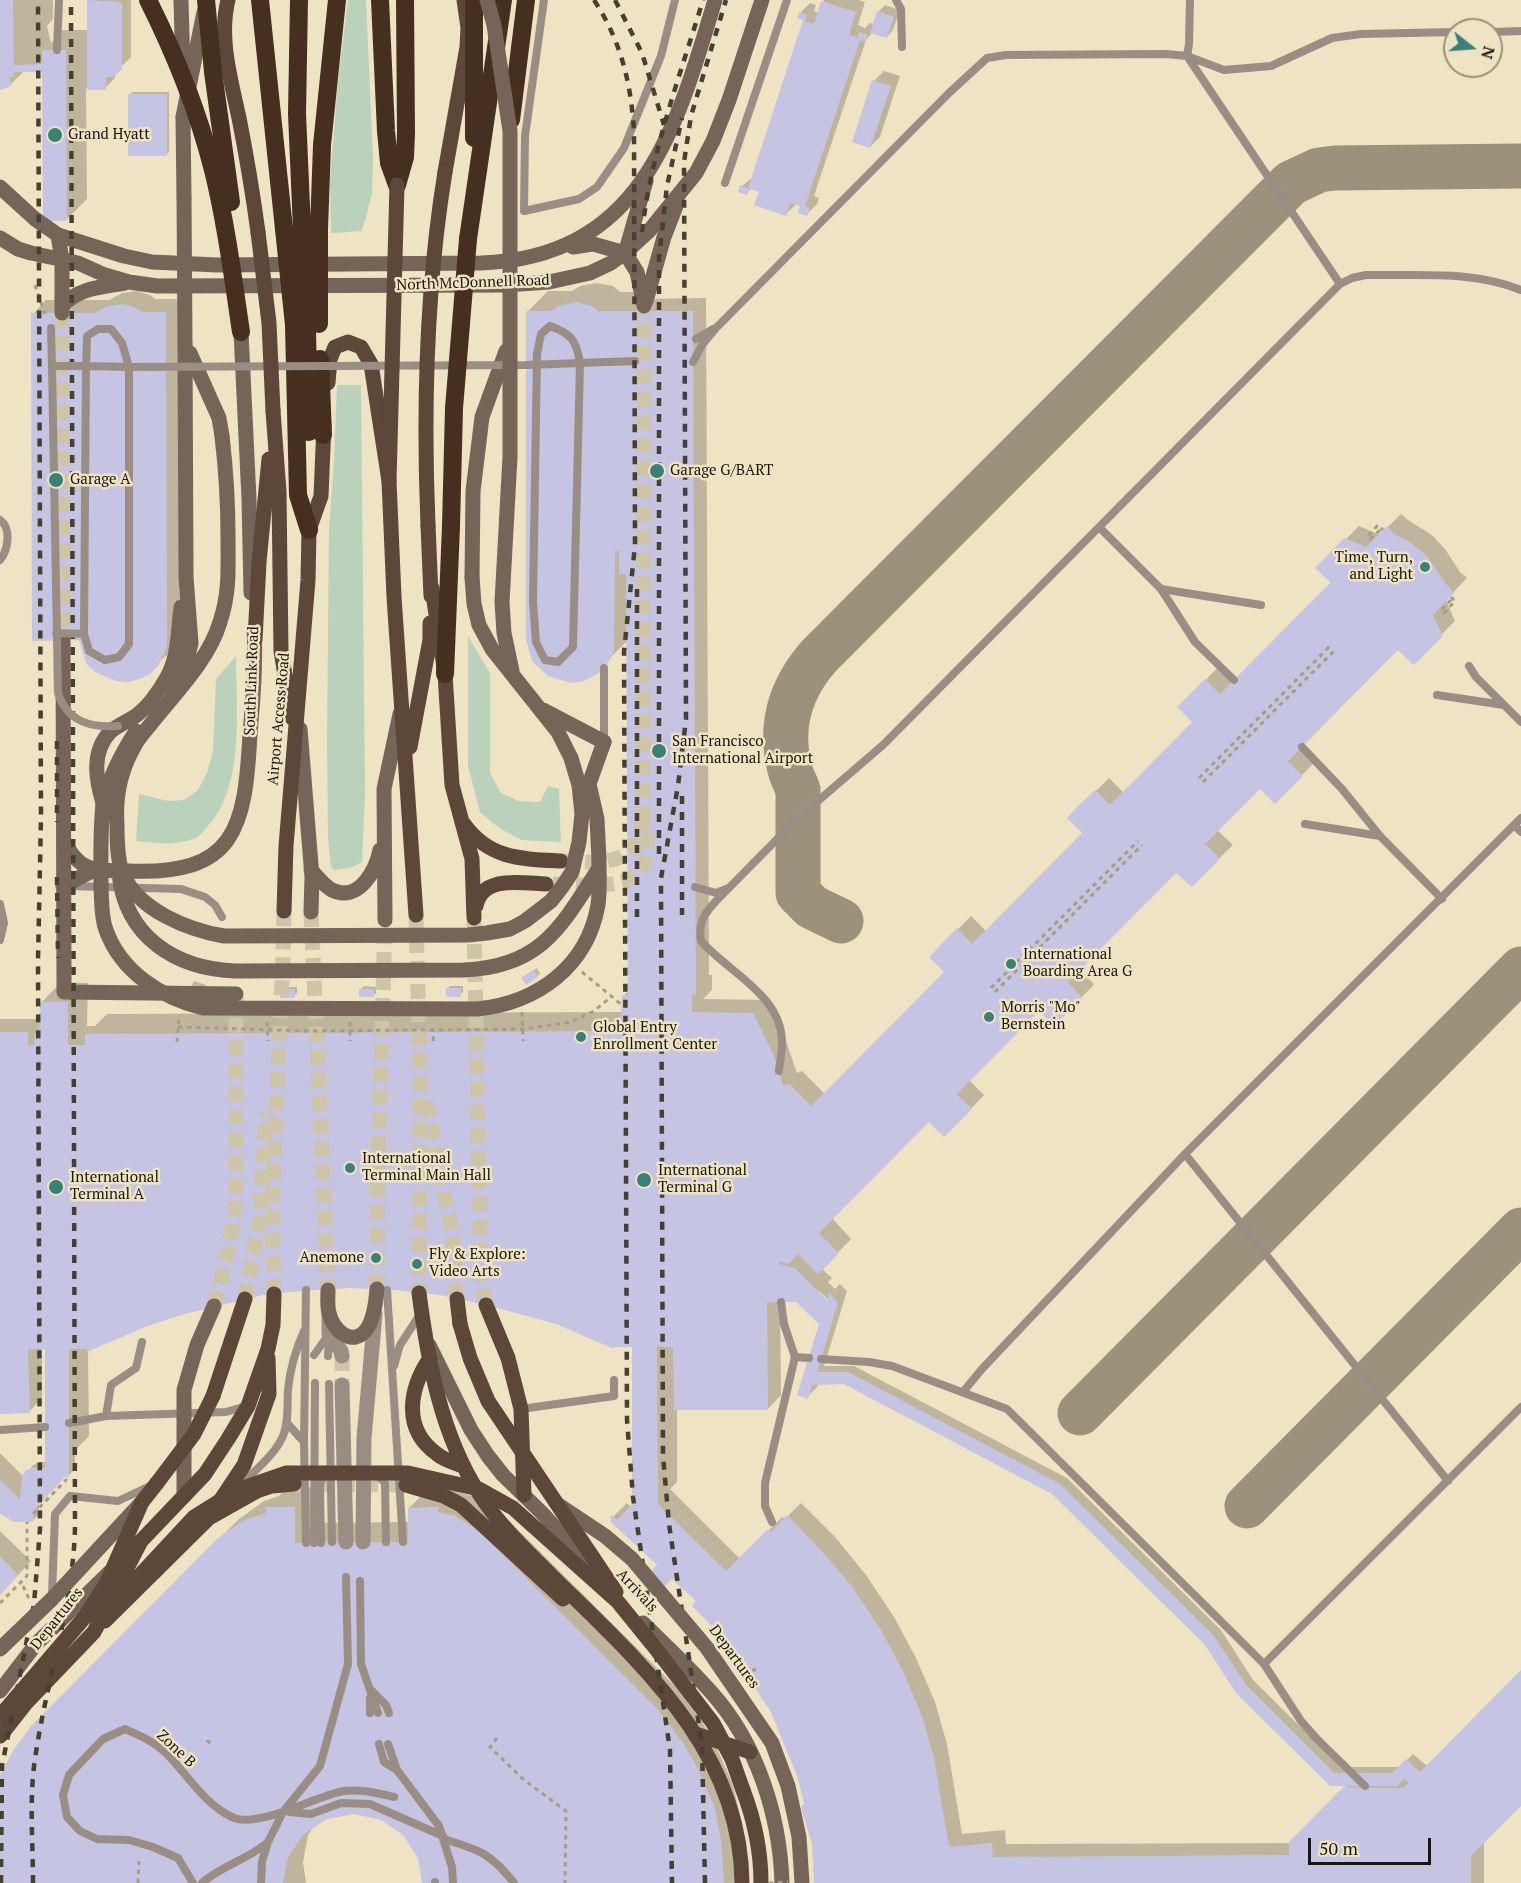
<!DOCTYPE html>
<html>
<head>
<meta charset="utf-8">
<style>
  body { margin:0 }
  #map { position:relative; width:1521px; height:1883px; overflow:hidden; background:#eee3c3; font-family:"PT Serif",serif }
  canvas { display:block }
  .north { position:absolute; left:1443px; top:18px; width:60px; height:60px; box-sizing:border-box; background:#eee3c3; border:2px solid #999179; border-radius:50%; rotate:107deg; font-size:16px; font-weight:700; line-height:24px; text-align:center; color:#1a160b }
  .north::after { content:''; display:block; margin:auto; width:21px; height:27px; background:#3b8076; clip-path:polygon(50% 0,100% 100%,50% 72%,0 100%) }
  .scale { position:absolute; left:1308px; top:1838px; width:123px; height:27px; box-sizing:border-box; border:3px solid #1a160b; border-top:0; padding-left:8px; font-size:18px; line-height:21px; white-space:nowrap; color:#1a160b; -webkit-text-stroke:4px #eee3c3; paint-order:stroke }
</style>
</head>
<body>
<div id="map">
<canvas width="1521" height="1883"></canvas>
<div class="north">N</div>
<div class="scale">50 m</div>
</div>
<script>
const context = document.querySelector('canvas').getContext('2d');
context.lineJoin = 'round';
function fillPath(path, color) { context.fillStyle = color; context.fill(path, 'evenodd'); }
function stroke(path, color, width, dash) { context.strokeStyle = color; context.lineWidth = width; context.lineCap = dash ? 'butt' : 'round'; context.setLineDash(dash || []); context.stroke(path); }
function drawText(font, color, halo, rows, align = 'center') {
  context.font = font + ' "PT Serif",serif'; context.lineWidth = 5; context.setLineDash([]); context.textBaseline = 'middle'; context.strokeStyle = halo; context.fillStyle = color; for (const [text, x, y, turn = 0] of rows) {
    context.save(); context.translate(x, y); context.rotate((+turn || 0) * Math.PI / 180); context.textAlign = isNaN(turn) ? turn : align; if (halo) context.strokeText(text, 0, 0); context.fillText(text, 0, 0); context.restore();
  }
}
const green = new Path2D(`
  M348 0H366L373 158 372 194 362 231 331 233 330 182 338 81Z
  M337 385H361L365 794 362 862 353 867 335 870 331 867 328 839 327 738 329 528 334 460Z
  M468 636 490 673V773L501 793 518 801 540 802 548 786 559 789 561 842 522 840 499 828 480 812 468 766Z
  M236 656C236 709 246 789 205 829 203 832 199 837 195 838 177 846 154 843 136 841L139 794 168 801 184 800 198 790 207 773 213 751 216 679Z`);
const shadow = new Path2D(`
  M0 0H53V19L47 26 51 43 63 30H88V0H131V57L115 73V78L105 88H86L87 199 66 220 43 68 24 71 10 85 0 87Z
  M824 0H858L865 2 858 25 865 28 870 23 874 24 878 12 885 5 900 10 893 30 887 37 873 32 866 40 814 196 819 198 817 204 807 214 802 205 796 204 786 214 761 191 752 188 746 193 742 186 753 177 805 19 800 13 810 3 816 5 814 11 819 13Z
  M884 71 900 76 880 137 870 147 874 81Z
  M132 92H169V152L166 155 130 95Z
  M596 283 613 286 620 292H634V299L706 298 709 975H712V990L703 999 766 1000 786 1041 797 1073 802 1071 825 1094 946 972 931 957 971 916 986 931 1084 833 1073 814 1109 778 1124 793 1194 722 1201 685 1219 666 1234 682 1333 582 1317 568 1359 526 1380 535 1401 514 1408 520 1432 535 1445 549 1460 572 1467 578 1446 600 1455 621 1413 663 1398 648 1300 746 1315 762 1275 802 1260 787 1217 830 1233 845 1192 885 1176 871 1079 969 1094 984 1092 987 1054 1024 1039 1009 969 1080 984 1095 969 1111 929 1120 832 1218 851 1239 822 1269 832 1278 828 1282 835 1289 840 1284 847 1291 824 1366H854L1067 1478 1221 1630 1253 1680 1341 1767H1400L1413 1754 1427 1766 1521 1672V1803L1484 1841V1883H815L813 1843 806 1803 799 1775 772 1711 698 1601 612 1518 627 1503 631 1507 633 1504V1345L556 1323 440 1293 395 1289 350 1287 263 1294 181 1313 144 1326 88 1350 89 1436 75 1450V1469L68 1476H64L39 1502V1514L33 1520 0 1512V1453L24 1477 33 1465 39 1462H46V1348H42V1398L29 1412H0V1019H41V1003L61 982 88 983 87 1026H95L107 1014 623 1012 624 996 629 990 628 640 592 676 528 311 548 291H572L580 286ZM819 1291 833 1304 831 1306 817 1293ZM780 1300H797L820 1324 807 1397 817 1387 818 1383H845L1053 1492 1206 1644 1330 1784H1348L1290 1843 1006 1844 1005 1830 962 1834 947 1744 935 1702 916 1658 894 1617 866 1575 836 1538 801 1503 785 1519 782 1517 740 1559 670 1489 677 1482V1409H768L781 1395Z
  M137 291 150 295 155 299H179L181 621 172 650 149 672 33 314 46 300H109L122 293Z
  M537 968 540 974 537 976 526 975Z
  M194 981 206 985 204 991 190 990Z
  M364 986 376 987V993L373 996 361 989Z
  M450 986H463V992L460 995 447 989Z
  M284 987H297V993L294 996 281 990Z
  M315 1487V1523L409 1522V1508L429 1488H458V1492L475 1497 499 1511 676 1687 702 1722 715 1744 733 1785 741 1819 744 1847V1883H424L419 1858 404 1834 381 1819 354 1813 326 1818 315 1825 308 1835 303 1862 306 1883H0V1778L33 1726 239 1519 264 1501 279 1496 287 1488Z
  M0 1531 31 1561 0 1595Z`);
const taxiway = new Path2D(`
  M841 921 812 907 798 893V790C796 784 793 779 791 773 778 729 789 690 819 656L1291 183 1319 170 1335 168 1521 166
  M1080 1413 1521 969
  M1247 1506 1521 1230`);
const building = new Path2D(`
  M0 0H13L14 65 42 64V50H66L67 221H43L42 72H14L13 77H9L11 86 0 90Z
  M87 0 122 2V69L113 77H106V90H87Z
  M821 1 856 12 849 35 857 38 859 32 868 35 865 42 860 40 805 206 810 208 807 216 798 213 800 206 790 203 786 216 754 205 759 192 749 188 747 195 738 192 740 185 748 188 803 20 797 18 799 12 807 15 805 21 814 24Z
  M877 11 894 17 887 38 870 33Z
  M872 80 891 86 870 148 852 142Z
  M128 94H167V156H128Z
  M575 302 592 306 599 311H693L696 995H692V1012L753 1013 773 1054 783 1085 789 1084 811 1106 944 972 929 957 957 928 972 944 1082 833 1067 818 1077 807 1095 790 1110 805 1192 722 1177 707 1205 679 1220 694 1329 584 1331 583 1315 568 1344 538 1366 547 1387 526 1394 534 1411 543 1426 555 1447 585 1454 593 1433 615 1443 636 1417 662 1413 665 1398 650 1288 761 1303 776 1275 804 1260 789 1205 844 1220 859 1192 887 1176 873 1068 982 1082 998 1078 1003 1054 1026 1039 1011 957 1094 972 1109 944 1137 929 1122 819 1233 839 1253 822 1271 818 1274 798 1254 788 1264 780 1261 779 1264 795 1268 827 1300 829 1293 838 1302 817 1372H848L1060 1484 1214 1636 1247 1686 1334 1773H1392L1406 1759 1420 1772 1521 1670V1806L1471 1856V1883H814L812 1844 801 1808 804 1803 797 1776 771 1712 716 1630 692 1606 696 1601 672 1579 662 1589 647 1575 657 1565 611 1522 610 1517 612 1515 617 1520 632 1504V1347H614V1349L556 1324 486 1305 440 1295 395 1290 350 1288 306 1290 263 1295 181 1315 145 1327 87 1352V1349H69V1477H65L34 1510 33 1522H14L0 1514V1480L20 1499 22 1477 25 1471 32 1468H45V1349H28L30 1413 0 1414V1032H28V1045H34L35 1034H39L40 1002H68V1045H85V1034L620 1031 622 995H628L626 574H619V551H615L614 650 610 660 598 674 584 681 571 683 548 676 532 661 526 639V311H551L558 306ZM767 1302H796L819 1324 797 1395 808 1399 812 1385 844 1384 1052 1494 1205 1645 1236 1693 1330 1786H1397L1404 1779 1409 1783 1403 1788 1343 1787 1289 1842V1855L993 1857 992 1843 949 1847 934 1758 922 1716 903 1671 881 1630 853 1588 823 1552 787 1515 771 1532 768 1529 726 1571 658 1504 657 1347H673L674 1410H768Z
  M123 304 136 308 142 312H166L167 646 159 665 150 674 139 679 128 682 116 681 95 672 86 663 79 640 32 641 31 313H94L108 306Z
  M534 970 538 977 526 985 521 978Z
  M446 988H461V997H446Z
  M280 989H295V998H280Z
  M359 989H374V997H359Z
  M265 1507H295V1543L408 1542V1508L438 1507V1512L455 1516 479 1531 656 1707 683 1743 696 1765 714 1805 721 1840 724 1883H422L418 1858 403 1835 381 1820 354 1814 327 1819 304 1834 288 1857 283 1883H0V1775L14 1749 32 1725 217 1539 242 1521 266 1513Z
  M0 1557 18 1575 0 1595Z`);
const streetTunnel = new Path2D(`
  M342 1356V1385`);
const secondaryTunnel = new Path2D(`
  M62 313 63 640
  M643 821 644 306
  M311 912 328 1290
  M377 1289 378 1166 385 923
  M214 1306 229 1250 236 1201V997`);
const primaryTunnel = new Path2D(`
  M562 861C597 862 636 869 642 824
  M553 884C580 884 614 890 638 875 651 856 648 841 643 821
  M416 915 420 1073 419 1293
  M474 921 481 1277 486 1305
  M426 1102 451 1227 457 1299
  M274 1294 272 1206 283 957 284 911
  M245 1299 260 1217 266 1113
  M294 1484 406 1485`);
const path = new Path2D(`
  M35 285 45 314
  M1380 530 1370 539 1368 536 1378 525 1383 530
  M1451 597 1455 601 1444 613 1441 610 1451 600
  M1199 778 1331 645
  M1203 782 1336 649
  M582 972 622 1005
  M991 988 1138 841
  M995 992 1142 845
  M522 1012 523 1041
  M267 1022 268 1041
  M350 1022V1041
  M178 1027 312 1031 524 1029 571 1022 594 1011 612 996
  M433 1041 434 1031
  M177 1042 179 1016
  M33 1514 67 1479
  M23 1586 30 1601
  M0 1603 27 1576V1522
  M712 1633 720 1626
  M744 1674 756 1669
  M497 1738 490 1747 524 1780 566 1811 565 1883
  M207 1740 212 1745
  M138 1883 139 1861`);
const lane = new Path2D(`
  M544 0 525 136 524 211 579 199 597 187 624 148 661 56 675 0
  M896 0 901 9 902 47
  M1190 0 1189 44 1187 56 1340 284
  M1491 32 1521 31
  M57 50 59 0
  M725 183 787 0
  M51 328 52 366
  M696 339 713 329
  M537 354 533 602 536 642 545 660 558 662 573 647 580 363 635 361
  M693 362 702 345 717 327 949 93 987 58 1006 55 1166 54 1187 56 1224 70 1271 66 1332 38 1361 34 1455 32
  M0 520C12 529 8 550 0 560
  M1099 527 1161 589 1195 642 1234 680
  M1161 589 1261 605
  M1469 666 1476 677 1521 722
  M1437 695 1504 705
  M604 742V668
  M1302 747 1342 789 1380 836 1442 899
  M1521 818 1514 825 1521 832
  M1305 824 1380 836
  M68 886 181 889 205 897 215 905 222 917
  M695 887 716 893 726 889
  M0 904 4 923 0 940
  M779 1071C780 1062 782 1052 782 1043 782 995 729 973 701 941 698 923 704 914 716 901L797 819 883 745 1340 284 1352 278 1366 275C1417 276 1473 270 1521 290
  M1185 1154 1448 1481
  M387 1290 403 1542
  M314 1355 329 1334
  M328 1356 329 1338
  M795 1357 809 1358
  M821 1359 869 1362 892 1366 1007 1409 1264 1664 1521 1407
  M394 1366 400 1345 421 1313
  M329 1384 332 1542
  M963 1392 981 1370 1185 1154 1514 825
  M521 1409 614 1396V1380
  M106 1416 226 1412 246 1406
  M69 1423 106 1416 111 1385 136 1368 142 1342
  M287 1423 304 1442
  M0 1430 45 1427
  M240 1486C254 1471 275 1455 283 1436 289 1422 287 1405 288 1390 290 1368 295 1351 304 1331
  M772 1522 765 1506V1483L795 1357 784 1324 781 1302
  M306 1543 304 1442 306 1290
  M314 1543 315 1383
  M360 1581 361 1664 378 1713
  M52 1595 55 1514 70 1496 118 1501 150 1486
  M1264 1664 1301 1721 1316 1738 1365 1786
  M370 1689 386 1705 389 1713
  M370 1698V1713
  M379 1744 384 1762 397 1770
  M388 1744 397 1770 439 1826 452 1867 453 1883
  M289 1812 311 1814 341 1803 370 1804 443 1836
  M444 1839C479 1850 491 1853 514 1883
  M193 1883 178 1858 153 1847 129 1840 97 1839 80 1831 67 1817 63 1795 69 1775 103 1739 125 1729C141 1736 155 1742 168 1755 188 1776 206 1806 234 1818 259 1828 318 1795 344 1791 362 1789 377 1793 394 1797
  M202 1883C222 1865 247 1860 267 1843
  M261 1883 262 1861 268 1842 283 1812 320 1766 348 1664 346 1577
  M435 1883V1882`);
const street = new Path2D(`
  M329 1313V1334L341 1351 342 1356
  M342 1385 346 1542
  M363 1542 364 1438 375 1314`);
const secondary = new Path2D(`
  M183 117 184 197
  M0 187 35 219 58 235 124 256 152 262 217 265 481 263C642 257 676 130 715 0
  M58 235 62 260V313
  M0 238 18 249 31 253 78 263 105 275 129 282 157 286 506 285 549 282 590 273 611 263 625 253 649 231 696 173 713 141 729 100 762 0
  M573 247 593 244 625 253 637 272 644 306
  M626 250 646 181
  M646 301 664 237 676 206
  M62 306C78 288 101 287 125 283
  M241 332 249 499 251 593
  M190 353 219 418 222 436
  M472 577 473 491 482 417 506 351
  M63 640 64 992 236 994
  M172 691 185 669 191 643 186 577 185 344
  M300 729 312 877 311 912
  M103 803C96 780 91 752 110 732 118 725 129 721 137 715 149 706 159 691 166 679 179 657 178 631 181 607
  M103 804C109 777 121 754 136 731
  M64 841C80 873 95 870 128 871 236 876 245 828 250 734 253 699 256 663 254 629
  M599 859 597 819 589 784 604 742
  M311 870C317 876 324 886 332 890 359 903 376 870 380 850
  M63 886 94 870
  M385 920 384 789 400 714
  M328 1290C328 1297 327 1306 329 1313 332 1329 352 1348 366 1330 374 1320 376 1301 377 1289
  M429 1345 471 1430 488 1456 503 1475 542 1513 600 1577
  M184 1496V1390L197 1345 214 1306
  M643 1623C666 1646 690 1668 711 1692 757 1743 780 1816 782 1883
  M0 1691 36 1644 110 1572`);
const primary = new Path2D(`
  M228 0C218 40 232 83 240 123 247 159 253 195 258 232
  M445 172 467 47 468 28 464 0
  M328 383 330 359 335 347 348 342 361 347 371 364 389 481 394 597 416 915
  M273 411 279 492 281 651 292 718
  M428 525 431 596
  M432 588 445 674 452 785 472 859 474 918
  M255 640 259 562 269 459
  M410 747 430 640V623
  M464 824C489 859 521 859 561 861
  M476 906C482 875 521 883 546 884
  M284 911 286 846 308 580 309 530 321 496 324 424
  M419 1293C428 1362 441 1435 480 1495 500 1526 526 1550 552 1576 640 1663 741 1749 742 1883
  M457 1299 460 1324
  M486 1305 508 1358 521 1409 524 1495
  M430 1358C409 1389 402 1429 437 1454 444 1460 454 1463 463 1466
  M213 1396 245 1299
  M406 1485 444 1496 461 1505 563 1599
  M142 1502 157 1483
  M209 1518 257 1491 272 1486 294 1484
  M105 1621 208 1519 244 1465 269 1394 268 1358
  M696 1734 750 1752
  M0 1736 26 1703 94 1632 141 1541 205 1474 228 1439 248 1406 268 1349 273 1325 274 1294
  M743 1790C754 1819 761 1851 761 1883`);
const highway = new Path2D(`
  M260 0 284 229
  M299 0 297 114 302 229
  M380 0 386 131 389 163 397 185
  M511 120 526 0
  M474 138V0
  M397 185 405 157 406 133 405 0
  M319 229 322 145 337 0
  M468 239 503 0
  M294 325 298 495 309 530
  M307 328 309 432
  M320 359 323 435
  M445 674 451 526`);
const rail = new Path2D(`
  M594 0C621 41 631 83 634 131L635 545 624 652 627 1420 633 1497 670 1750 672 1883
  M615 0 642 53 664 125
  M642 232C651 152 680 76 703 0
  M57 741V822
  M682 796V915
  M659 854V258L667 186 682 118
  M57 877 58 958
  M637 917V588
  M1 1883 2 1766 34 1604 40 1529 38 961 41 817 38 0
  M33 1883C33 1842 29 1799 35 1759 46 1681 73 1607 75 1528L71 0
  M705 1883 702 1745 669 1524 663 1456 661 878 678 786 686 719 684 162 691 116 726 0`);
const pathBridge = new Path2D(`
  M769 1883 788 1882`);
const laneBridge = new Path2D(`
  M56 633 84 634
  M118 726C91 728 67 722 58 693L52 366H86L87 336 98 329H111L122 343 129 367 86 366 84 634 89 651 105 660 119 657 129 644V367L527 365 580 363C576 340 572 334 550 326L541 334 537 354
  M377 1475 385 1483 386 1542
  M321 1543 320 1488 321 1480 328 1474`);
const secondaryBridge = new Path2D(`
  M181 0 183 72
  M487 0 494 25 510 131V457L502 602 504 633 512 671
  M183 117 204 12
  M184 197 185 344
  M222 436C226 470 228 503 228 536 228 567 230 592 220 622 209 659 178 690 154 720 148 728 140 736 135 745 121 769 115 797 117 824 117 838 117 861 123 874 138 910 188 930 224 936L468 935 487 933 510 929 525 921 551 901 562 887 572 872 579 842 582 814 579 785 571 758 558 732 492 649 479 625 474 604 472 577
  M543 710 604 742
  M103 804C100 832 101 860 101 888 102 902 101 917 106 930 121 972 162 998 203 1008L477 1009C537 1003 587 967 598 905 600 890 599 874 599 859
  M119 873C125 937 176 969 236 971L464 970C541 967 561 927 599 868
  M560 1506 605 1536 632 1559 707 1648 772 1743 788 1786 799 1837 802 1883
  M0 1649 52 1599 140 1504`);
const primaryBridge = new Path2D(`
  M258 232 269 323 273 411
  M389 481 397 185
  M428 525C423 406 426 289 445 172
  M460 1324 470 1358 488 1401 616 1592
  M157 1483 194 1434 213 1396
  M84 1618 126 1590 194 1517 237 1490 286 1473H408L479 1489 513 1508 618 1602 652 1644
  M646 1636 713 1723 732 1759 743 1790
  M0 1716 84 1618 106 1584 142 1502`);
const highwayBridge = new Path2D(`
  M148 0C175 54 198 111 213 170 226 223 233 278 241 332
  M206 0 213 72 231 202
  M284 229 294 325
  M302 229 307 324
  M319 324V229
  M451 526 454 408 468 239`);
const markers = [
  [55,135,8,"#3b8076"],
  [657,471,8,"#3b8076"],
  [56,480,8,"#3b8076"],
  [1425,567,6,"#3b8076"],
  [659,751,8,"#3b8076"],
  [1011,964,6,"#3b8076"],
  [989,1017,6,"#3b8076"],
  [581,1037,6,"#3b8076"],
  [350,1168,6,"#3b8076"],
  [644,1180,8,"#3b8076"],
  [56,1187,8,"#3b8076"],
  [376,1258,6,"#3b8076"],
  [417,1264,6,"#3b8076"]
];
const poiNames = [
  ["Grand Hyatt",68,135],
  ["Garage G/BART",670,471],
  ["Garage A",70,480],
  ["Time, Turn,",1413,558,"right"],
  ["and Light",1413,575,"right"],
  ["San Francisco",672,742],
  ["International Airport",672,759],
  ["International",1023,955],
  ["Boarding Area G",1023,972],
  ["Morris \"Mo\"",1001,1008],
  ["Bernstein",1001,1025],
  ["Global Entry",593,1028],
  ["Enrollment Center",593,1045],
  ["International",362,1159],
  ["Terminal Main Hall",362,1176],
  ["International",658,1171],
  ["Terminal G",658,1188],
  ["International",70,1178],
  ["Terminal A",70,1195],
  ["Fly & Explore:",429,1255],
  ["Video Arts",429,1272],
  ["Anemone",364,1258,"right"]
];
const streetNames = [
  ["North McDonnell Road",473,283,-2],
  ["South Link Road",252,681,-88],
  ["Airport Access Road",279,719,-85],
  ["Arrivals",637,1591,47],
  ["Departures",57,1619,-52],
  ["Departures",734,1657,54],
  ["Zone B",176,1749,43]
];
fillPath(green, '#bad2bc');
fillPath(shadow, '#0003');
stroke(taxiway, '#9a927a', 45);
fillPath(building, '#c5c4e3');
stroke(streetTunnel, '#cec4a7', 15, [15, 8]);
stroke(secondaryTunnel, '#cec4a7', 15, [15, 8]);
stroke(primaryTunnel, '#cec4a7', 15, [15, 8]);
stroke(path, '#a69d84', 3, [4.5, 4.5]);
stroke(lane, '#998d84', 8);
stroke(street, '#998d84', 15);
stroke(secondary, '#766458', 15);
stroke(primary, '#5c4739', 15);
stroke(highway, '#462f1e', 18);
stroke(rail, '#464031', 4.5, [8, 8]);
stroke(pathBridge, '#a69d84', 3, [4.5, 4.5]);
stroke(laneBridge, '#998d84', 8);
stroke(secondaryBridge, '#766458', 15);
stroke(primaryBridge, '#5c4739', 15);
stroke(highwayBridge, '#462f1e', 18);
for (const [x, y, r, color] of markers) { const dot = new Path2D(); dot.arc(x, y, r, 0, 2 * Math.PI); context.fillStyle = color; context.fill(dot); stroke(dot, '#eee3c3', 2); }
drawText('15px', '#1a160b', '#eee3c3', poiNames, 'left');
drawText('15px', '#1a160b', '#eee3c3', streetNames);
</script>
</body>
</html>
